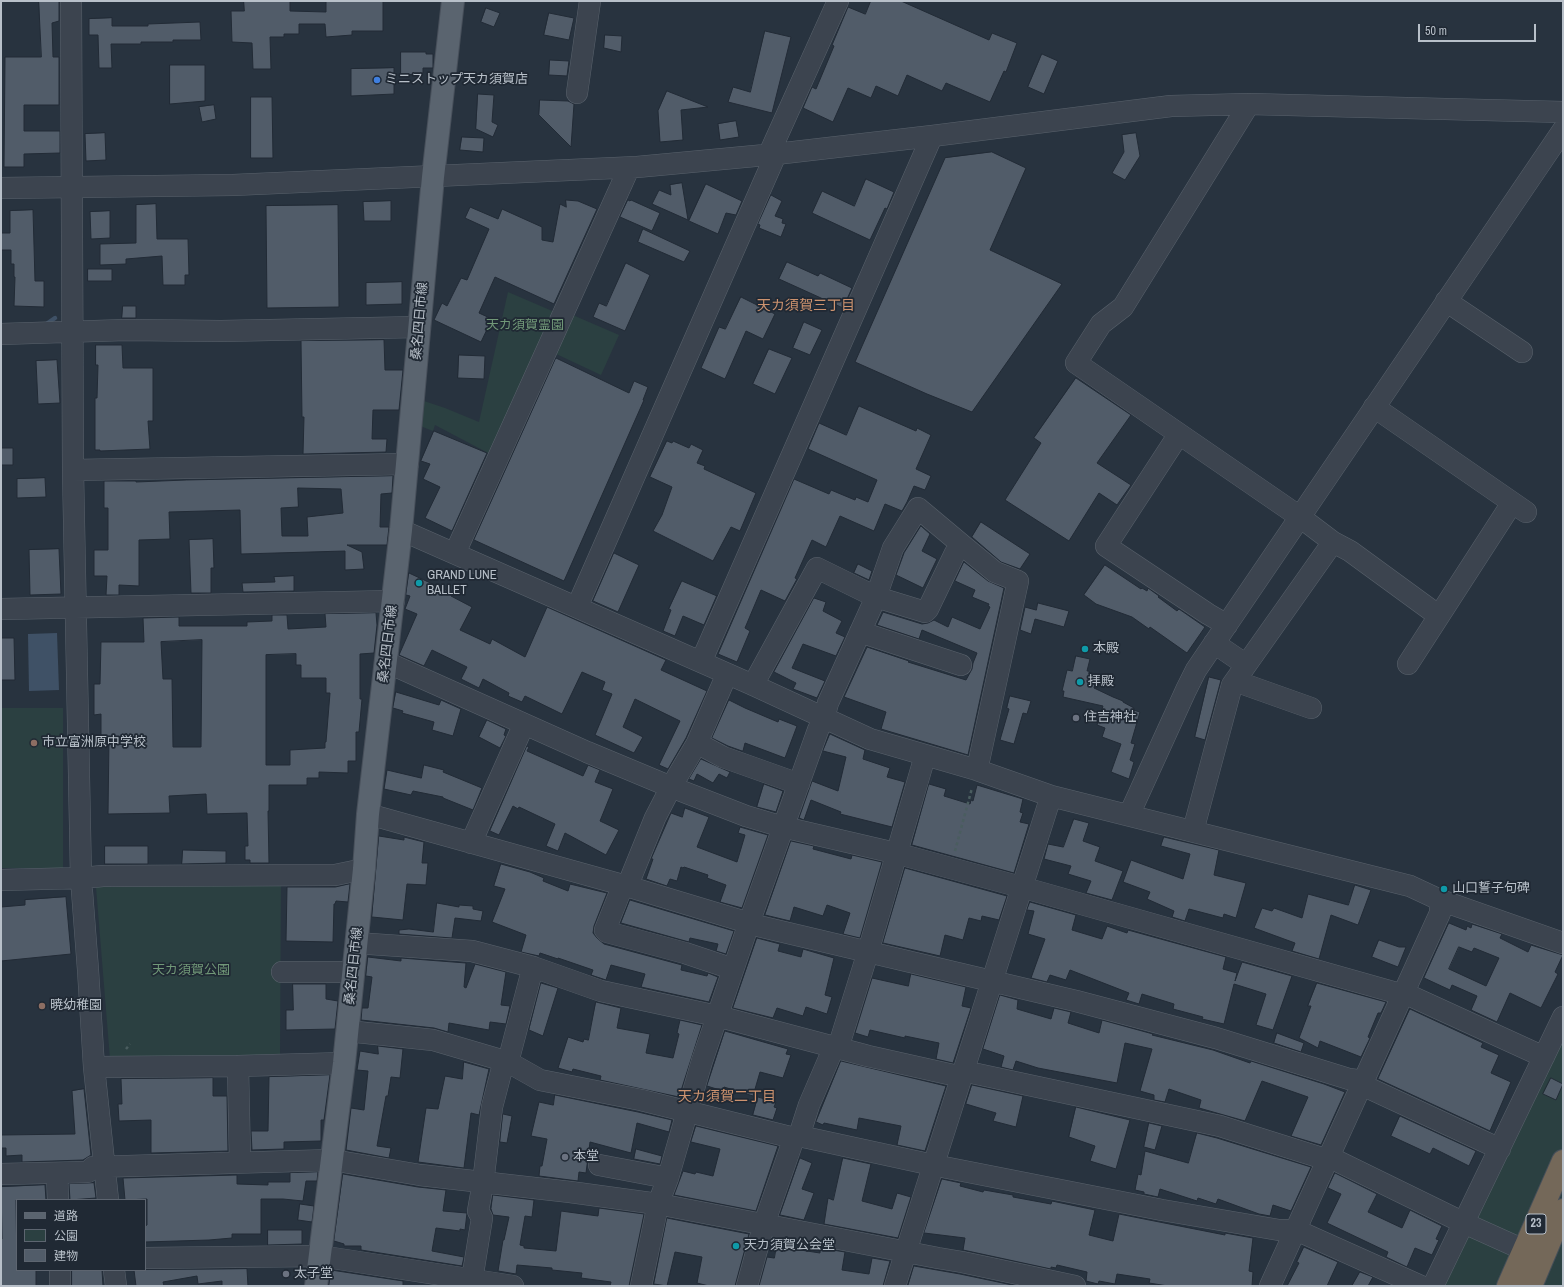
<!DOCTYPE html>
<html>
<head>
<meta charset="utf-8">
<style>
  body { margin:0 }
  #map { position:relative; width:1564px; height:1287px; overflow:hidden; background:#28333f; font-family:"Archivo Narrow","Noto Sans JP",sans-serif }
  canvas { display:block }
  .frame { position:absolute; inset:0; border:2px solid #b8c0c9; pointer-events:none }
  .legend { position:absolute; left:16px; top:1199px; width:130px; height:72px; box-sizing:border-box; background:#202934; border:1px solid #5d6570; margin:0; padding:5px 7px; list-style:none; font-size:12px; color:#b8c0c9 }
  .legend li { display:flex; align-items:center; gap:8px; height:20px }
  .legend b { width:20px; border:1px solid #5d6570 }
  .scale { position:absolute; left:1418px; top:24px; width:118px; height:18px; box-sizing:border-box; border:2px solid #b8c0c9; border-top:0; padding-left:5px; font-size:12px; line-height:14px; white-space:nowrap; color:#b8c0c9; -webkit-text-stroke:3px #202934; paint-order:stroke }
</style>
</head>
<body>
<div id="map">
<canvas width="1564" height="1287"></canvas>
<div class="frame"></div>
<ul class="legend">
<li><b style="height:5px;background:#5a646f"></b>道路</li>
<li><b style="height:11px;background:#2b4041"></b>公園</li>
<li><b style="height:11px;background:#515c69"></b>建物</li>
</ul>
<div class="scale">50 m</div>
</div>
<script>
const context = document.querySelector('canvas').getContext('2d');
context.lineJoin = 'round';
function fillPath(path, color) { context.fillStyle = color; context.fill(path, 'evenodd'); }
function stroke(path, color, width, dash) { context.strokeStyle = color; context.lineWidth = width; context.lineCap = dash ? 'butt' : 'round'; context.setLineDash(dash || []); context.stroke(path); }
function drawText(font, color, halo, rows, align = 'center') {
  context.font = font + ' "Archivo Narrow","Noto Sans JP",sans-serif'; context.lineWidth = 3.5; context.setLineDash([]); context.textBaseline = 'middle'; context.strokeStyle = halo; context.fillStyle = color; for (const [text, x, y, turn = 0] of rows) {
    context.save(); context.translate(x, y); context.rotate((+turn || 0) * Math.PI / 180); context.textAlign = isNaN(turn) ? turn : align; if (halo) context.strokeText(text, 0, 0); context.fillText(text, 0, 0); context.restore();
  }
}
const green = new Path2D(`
  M508 292 557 313 490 454 435 425 433 431 415 424 418 399 445 408 479 422Z
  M568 313 619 335 601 375 552 352Z
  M1 708H63V868H1Z
  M281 879 280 1059H110L96 887Z
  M1563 1035V1286H1442Z`);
const water = new Path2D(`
  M57 633 59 690 29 691 28 634Z`);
const stream = new Path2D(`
  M45 325 55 318`);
const building = new Path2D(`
  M39 1H59V21L52 23 53 57H59V105H24V131H60V153L24 154V167H4L5 57H41Z
  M244 1H290V11L326 12V1H383V31H352V35L326 37 325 24H299V34H284V37H270L271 69H253L252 43 232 42 231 11H244Z
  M871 1H901L989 40 992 33 1017 43 1006 72 1004 71 990 102 946 83 942 91 907 75 898 96 876 86 871 98 848 88 833 122 803 108 812 87 816 89 834 46 832 45 848 7 865 14Z
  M486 8 500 13 494 27 481 22Z
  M549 13 574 18 569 40 544 35Z
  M112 18V26H148V24L200 22 201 40H173V42H141V44H111L112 68H99L98 35H89V19Z
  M765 31 791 37 772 113 728 102 733 87 750 92Z
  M605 35 622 36 621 52 604 48Z
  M401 52H426V54H433V68H423V73H420V75L401 74Z
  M1042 54 1058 61 1044 94 1028 87Z
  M550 60 569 61 567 76 549 75Z
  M170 65H205V101L170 104Z
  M394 68V94L351 96V69Z
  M667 91 708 107 681 110 683 140 660 142 658 111Z
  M478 94 494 95 492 122 498 125 493 137 476 129Z
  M251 97H272L273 158H251Z
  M540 100 568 101 574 104 571 147 539 115Z
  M214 105 216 119 202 122 199 107Z
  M736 121 739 137 720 140 718 124Z
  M105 133 106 160 86 161 85 134Z
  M1136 133 1140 156 1125 180 1112 173 1124 152 1122 135Z
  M462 137 484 138 483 152 460 150Z
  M992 152 1026 168 990 250 1062 284 972 412 927 394 855 362 945 158Z
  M866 179 894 192 887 209 885 208 870 240 812 213 822 191 854 206Z
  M682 183 688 220 652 204 659 190 671 195 670 185Z
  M706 184 742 201 736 215 726 213 718 234 689 221Z
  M771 195 782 201 775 216 783 219 782 223 786 224 781 237 759 228 760 225 758 224Z
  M566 200 578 201 597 209 554 304 495 277 479 313 492 319 481 342 434 320 442 303 447 306 461 278 467 280 489 229 465 218 470 207 498 219 502 209 542 227V240L553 242 560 204 566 207Z
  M628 200 630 201 631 200 660 213 652 231 620 217Z
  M391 201V221H364L363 202Z
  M156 204 157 239H188L189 275H185V285H163L162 256 126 259V264L100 265V244L136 243V205Z
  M338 205 339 307 267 308 266 206Z
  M33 210 35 281H44V307L14 306 15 277H14V264H11V250H1V233H10V211Z
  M110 211V238L91 239 90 212Z
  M643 229 690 251 684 262 638 242Z
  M787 262 818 276 820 273 852 288 843 308 779 279Z
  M626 263 650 275 625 331 593 317 599 303 606 306Z
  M88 269H112V281H88Z
  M402 282V304L366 305V283Z
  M741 297 775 314 763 339 746 331 725 379 701 368 719 327 725 329Z
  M123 306H136V318H122Z
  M804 322 822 330 810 355 793 348Z
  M384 340 385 370H403L399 410H373L372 439H387L386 452 303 454 304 417H302L301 341Z
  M96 345H122L123 368H153V421H148L150 449 100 451V450H95V398H97L98 365H96Z
  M769 349 792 358 775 394 753 384Z
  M459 355 485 356 484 379 458 378Z
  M556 358 629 393 634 381 648 387 643 400H644L564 581 474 540Z
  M57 360 60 403 38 404 36 361Z
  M1076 378 1131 415 1097 463 1131 485 1117 505 1099 493 1069 541 1005 500 1041 443 1034 438Z
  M859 406 916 431 917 428 931 435 916 469 931 476 925 490 914 486 907 502 902 511 885 504 874 531 840 516 826 547 812 540 795 578 797 579 785 601 761 590 745 628 750 631 737 662 718 654 794 479 829 494 831 490 855 500 856 497 868 502 877 480 808 449 819 423 846 435Z
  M434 431 487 453 452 531 425 518 440 487 423 479 430 464 421 461Z
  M667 441 672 443 673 441 689 448 691 444 703 450 697 463 705 466 704 469 756 493 740 531 731 527 713 561 653 531 662 515 672 487 650 477Z
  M1 448H13V465H1Z
  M393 476 392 493 381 494 380 527H389L387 545H347L362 552 364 569 345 570V551L241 554 240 510 169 512 170 539 139 540V586L119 585V595H106L107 576H94V550H108V508H104V481H136V482L186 480ZM298 488 341 489 343 513 307 517 308 536H282L281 508 298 507Z
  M45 478 46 497 17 498V479Z
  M981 522 1030 554 1020 569 1001 562 972 537Z
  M921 526 930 534 922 551 937 559 923 588 896 575 904 553Z
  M213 539 214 568H211V593H191L189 540Z
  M59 549 61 594 30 595 29 550Z
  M614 553 639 565 618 612 593 601Z
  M964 562 988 581 1004 588 968 755 881 729 886 712 844 697 867 647 909 661 908 662 966 680 972 669 973 663 977 653 922 630 919 639 877 625 883 612 922 624 928 623 934 620 948 627 952 617 980 629 990 607 988 606 989 604 972 597 975 590 955 581Z
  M858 564 872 571 869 580 854 573Z
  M1105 565 1141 589 1142 588 1147 591 1148 588 1159 596 1158 597 1177 611 1179 609 1205 627 1187 653 1150 627 1149 629 1132 617 1096 604 1084 595Z
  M409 573 452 593 451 596 472 607 460 630 490 644 492 639 525 657 547 607 666 660 661 670 707 691 686 738 668 769 659 765 680 721 635 699 623 727 643 737 634 753 595 735 612 694 602 690 605 682 582 672 562 714 525 696 522 702 508 696 509 693 483 679 479 688 461 679 467 667 432 650 424 666 399 655 417 614 405 609 410 596 406 595Z
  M294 576V591L243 592 242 583 275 582 274 577Z
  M682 581 717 596V595L704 625 683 616 675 636 663 631 671 610 669 609Z
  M814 598 826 602 823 611 842 621 836 633 845 637 836 656 803 644 792 668 825 681 817 698 793 689 796 683 774 672Z
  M1038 603 1069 611 1064 627 1035 619 1031 634 1020 630 1025 607 1036 610Z
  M376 613 377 625 374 653 360 654V699H362L359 732H356V761H348V773L319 772V778H307V785H269V811H268L269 863H250V860H245V846H248L247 813 207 814 206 794 169 796 170 813 108 814 109 737H101V714L94 715V684H100L101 642H144L143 618 179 617V626H247V622L272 621V615H287L288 629 326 627 325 614ZM202 640 201 747H173L172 679H163L161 642ZM296 654V665H301V678H326V693H330L326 742H325V748L290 750V765H266V655Z
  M1 638H14L15 680H1Z
  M1076 656 1090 659 1087 671H1089V674L1097 676 1094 688 1113 697 1123 701V702L1134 708 1133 710 1140 712 1131 743 1135 744 1130 760 1134 762 1129 779 1111 772 1121 744 1102 737 1105 728 1097 725 1103 706 1063 697 1064 691H1062L1067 670 1072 671Z
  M1209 677 1221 680 1205 740 1195 737Z
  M396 692 439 705 441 700 461 709 453 736 432 730 434 722 402 713 403 711 393 708Z
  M1010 696 1031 701 1027 714 1023 713 1014 744 1000 740 1009 709 1007 708Z
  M729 700 745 708 778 722 779 719 797 726 785 758 745 743 743 751H742L728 746 712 738Z
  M487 720 506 729 504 735 506 736 500 748 479 737Z
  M830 734 865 750 863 759 890 768 887 777 905 782 892 827 840 814 841 812 811 800 804 820 799 818 812 781 838 791 846 757 823 751Z
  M527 746 529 747 527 751 583 776 588 765 600 770 595 782 613 789 600 821 619 830 606 855 565 833 558 851 546 846 555 824 519 807 518 809 513 806 499 835 490 831Z
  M701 759 730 772 727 778 719 774 713 783 697 774 694 781 689 779Z
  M424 765 444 770 443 772 482 788 473 810 443 798V797L413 791 411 795 384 789 387 770 421 778Z
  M764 784 783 791 776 812 757 807Z
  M929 784 946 789 944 796 970 804 971 800 973 801 977 785 1023 799 1020 812 1023 813 1020 822 1029 824 1014 873 912 845Z
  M685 808 709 817 697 847 737 862 745 835 738 833 740 827 768 835 742 908 720 902 726 885 707 878 708 875 684 867 683 868 681 867 677 881 670 879 667 886 646 879 653 859H651L671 813 682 817Z
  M1074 819 1089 823 1083 841 1100 847 1095 861 1123 871 1112 900 1086 893 1091 881 1068 874 1071 866 1044 859 1048 844 1063 847Z
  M379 836 404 840V837L424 842 422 863H428L426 885 407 884 403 920 372 917Z
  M1164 837 1219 850 1214 875 1246 883 1236 918 1224 914 1223 918 1189 909 1185 921 1172 917 1174 911 1147 899 1150 892 1123 882 1131 860 1183 879 1190 854 1161 846Z
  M791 841 814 846 813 849 851 859 852 855 882 862 860 938 843 934 850 913 827 905 823 916 794 907 790 921 765 915Z
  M105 846H148V864H105Z
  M183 850 226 851V863L182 864Z
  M501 864 530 872 544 878 543 881 568 891 570 884 607 893 594 926 593 933 597 938 604 944 682 965 681 970 707 976 708 973 718 977 709 1002 641 987 645 974 611 965 606 980 591 975 593 970 558 958V959L540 953 539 956 521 952 526 935 492 922 505 889 494 886Z
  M905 868 1007 896 999 920 982 916 981 921 969 918 963 940 945 935 940 956 883 943Z
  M350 884 348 902 336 901 335 904H334L333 942 286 941 287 887H335Z
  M1355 885 1371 890 1358 925 1331 915 1319 959 1292 951 1295 943 1254 928 1262 908 1272 911 1274 908 1302 918 1308 894 1348 905Z
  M66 897 71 954 1 961V907L25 905V900Z
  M630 900 734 931 726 954 716 951 718 944 690 938 689 942 621 923Z
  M1030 902 1076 915 1072 930 1102 939 1107 926 1127 933 1128 930 1226 957 1223 969 1237 973 1235 981 1242 962 1292 976 1273 1030 1256 1025 1266 994 1234 984 1224 1024 1202 1019 1203 1017 1173 1009 1174 1004 1142 994 1139 1004 1126 1000 1129 993 1070 970 1066 980 1050 975 1047 982 1031 978 1045 939 1028 934 1034 911 1027 910Z
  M437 903 459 907V905L473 906V909L483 911 481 921 455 918 452 938 399 934V930L409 929 433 932Z
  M1449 923 1466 930 1467 926 1471 928 1472 924 1502 934 1500 938 1528 952 1531 945 1563 955 1555 972 1558 974 1541 1008 1510 993 1497 1022 1471 1010 1477 996 1452 985 1450 990 1424 978ZM1459 947 1472 952 1474 948 1499 958 1486 986 1449 969Z
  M757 938 780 944 778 951 801 957 803 949 834 958 825 995 832 997 827 1014 806 1007 803 1016 777 1008 773 1018 733 1008Z
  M1379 940 1399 947H1406L1398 967 1372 957Z
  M368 957 401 961V958L466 963 464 987 466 988 475 964 506 972 501 1005 510 1006 506 1024 490 1022 489 1030 449 1023 448 1032 434 1028 361 1020 362 1008H368L372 977 366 976Z
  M911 974 966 987 962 1006 971 1008 953 1063 936 1059 939 1043 905 1036V1038L870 1030 868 1037 855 1033 872 978 908 986Z
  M541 983 558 988 543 1036 529 1030Z
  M1317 983 1386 1002 1381 1013H1378L1368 1037 1370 1038 1361 1057 1320 1041 1318 1048 1299 1038 1311 1006H1308Z
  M293 984H326V999L338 1001 335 1029 286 1030V1010H293Z
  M1000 995 1018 1000 1017 1009 1051 1019 1054 1008 1071 1012 1068 1023 1099 1033 1102 1020 1153 1034 1152 1035 1213 1050 1250 1063 1251 1061 1324 1084 1345 1092 1321 1145 1291 1136 1308 1097 1262 1081 1245 1121 1199 1108 1201 1100 1169 1089 1165 1102 1154 1100V1095L1140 1091 1152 1049 1125 1043 1117 1083 1038 1068 1016 1061 1013 1070 1001 1067 1004 1056 983 1049Z
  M596 1002 621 1008 617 1028 650 1034 646 1053 673 1058 679 1034 677 1033 680 1020 702 1025 679 1097 600 1080 601 1076 573 1069 572 1072 558 1068 568 1037 583 1042 584 1039 588 1040Z
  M1410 1009 1483 1043 1481 1047 1499 1055 1491 1073 1511 1082 1490 1131 1378 1079Z
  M725 1031 788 1049 786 1054 791 1055 783 1078 760 1072 753 1096 724 1087 723 1091 707 1086Z
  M1277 1033 1304 1043 1301 1052 1274 1043Z
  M378 1046 403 1049 400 1078 391 1077 388 1096H386L377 1146 391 1148 389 1158 346 1150 351 1108 364 1110 368 1071 357 1070 360 1051 378 1054Z
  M841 1061 946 1086 925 1151 897 1145 901 1126 859 1118 857 1130 824 1123 823 1125 816 1122Z
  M464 1062 489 1069 479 1115 471 1113 464 1168 418 1162 426 1108 438 1109 445 1076 462 1079Z
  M330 1075 324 1120H321V1141L284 1142V1149L252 1150 251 1131H268L269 1077Z
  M213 1078V1096H227L228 1151 151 1153V1120L119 1121 118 1104H122L121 1079Z
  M1551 1078 1563 1084 1556 1100 1543 1094Z
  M972 1085 1023 1096 1016 1127 993 1121 996 1113 966 1104Z
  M84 1089 91 1155 83 1160 22 1162V1155L6 1156V1148H1V1135L75 1134 72 1091Z
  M555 1095 638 1112 672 1120 669 1132 637 1123 631 1153 590 1142 586 1173 579 1172 578 1181 539 1176 540 1166H542L547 1139 531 1136 539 1102 553 1105Z
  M758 1097 776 1102 774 1107 777 1108 773 1120 753 1115Z
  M1076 1107 1130 1120 1116 1169 1090 1161 1095 1146 1069 1137Z
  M503 1114 512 1116 507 1143 500 1142Z
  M1400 1116 1476 1151 1469 1166 1433 1148 1430 1154 1391 1136Z
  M1149 1123 1162 1126 1155 1150 1144 1147Z
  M696 1126 778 1146 756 1211 674 1195 683 1171 695 1174 696 1172 713 1176 720 1149 691 1142Z
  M1197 1133 1217 1138 1311 1167 1291 1211 1273 1205 1270 1216 1259 1214 1218 1199 1216 1204 1198 1198 1197 1201 1160 1189 1158 1197 1144 1194V1192L1135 1190 1138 1174 1141 1175 1145 1151 1188 1163Z
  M636 1149 662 1156 660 1164 634 1159Z
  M800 1158 812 1163 802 1189 814 1193 804 1220 780 1215Z
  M843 1158 871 1164 862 1201 892 1209 897 1193 911 1197 898 1238 824 1224 828 1198 833 1200Z
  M318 1172 317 1181H306L303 1201 283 1199H261V1234H232V1238L209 1240 145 1242V1226L147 1225V1199L125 1200 123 1178 237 1175V1184L268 1185V1182H290V1173Z
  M1335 1173 1377 1194 1368 1212 1402 1228 1410 1210 1442 1226 1436 1239 1439 1240 1432 1255 1415 1248 1407 1267 1386 1257 1388 1252 1327 1223 1341 1194 1328 1188Z
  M343 1174 418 1187 446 1190 443 1211 467 1213 465 1230 460 1229V1231L436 1228 432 1251 464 1257 462 1266 361 1250V1246H344V1244L334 1241Z
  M942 1179 961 1183 960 1186 983 1192 984 1190 1013 1195V1197L1051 1204 1052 1201 1095 1210 1089 1235 1113 1241 1119 1214 1225 1235V1233L1253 1238 1249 1271 1253 1272 1252 1286H1168L1149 1283 1150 1279 1117 1274 1115 1284 1099 1281 1098 1284 1086 1281 1087 1272 1057 1265 1056 1268 1051 1267V1269L963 1250 965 1238 924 1233Z
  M94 1183 96 1198 70 1200 69 1184Z
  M45 1185 46 1200H16L17 1270H36V1286H1V1239H2L1 1187Z
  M493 1195 534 1200 532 1217 525 1216 520 1245 524 1246V1248L556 1251 561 1211 598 1216 599 1208 644 1214 629 1286H610L611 1282 581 1278 582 1273 552 1270V1268L517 1265 516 1274 498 1271 503 1240H504L509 1217 493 1215 491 1209Z
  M300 1204 314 1206 312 1222 298 1220Z
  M667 1218 749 1234 735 1286H709L697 1283 702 1257 675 1252 667 1286 654 1284Z
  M268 1230H302V1244L268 1245Z
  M778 1239 796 1243 794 1249 820 1253V1248L845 1252 842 1270 869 1274 872 1258 890 1261 883 1286H759L767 1257 774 1258Z
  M1304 1247 1338 1262 1327 1286H1287L1299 1263 1297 1262Z
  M914 1266 960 1274 1017 1286H908Z
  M247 1269 248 1286H222V1281L198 1284 197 1276 163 1282 164 1286H136L134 1270Z
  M72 1270H102L103 1286H72Z
  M331 1270 403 1281V1286H329Z
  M1360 1272 1373 1277 1368 1286H1352Z`);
const path = new Path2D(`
  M955 851 972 788
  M126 1049 130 1044`);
const minor = new Path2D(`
  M71 1 73 470 81 878 88 970 94 1067 108 1200
  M577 93 590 1
  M1249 104 1123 307 1101 324 1076 363 1300 517 1333 542 1350 551 1439 616
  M769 154 838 1
  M1 188 233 185 637 167 776 154 932 136 1171 106 1249 104 1563 112
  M1446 301 1522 352
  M1 334 126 330 221 331 420 327
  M1374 407 1526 512
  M1179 434 1106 546 1208 614 1227 625
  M73 470 408 464
  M401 530 753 685 870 739 977 770 1051 796 1410 886 1440 900 1563 943
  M961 544 995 572 1018 581 977 770
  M455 553 629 168
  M577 607 776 154
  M1 609 394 601
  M860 632 961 665
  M1214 643 1239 660 1248 662
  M386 662 587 752 671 787 746 816 783 827 895 853 1021 887 1404 995
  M701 662 932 136
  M1408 664 1512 503
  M1235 681 1311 708
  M697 743 723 757 799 784
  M368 814 623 885 749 923
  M1129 815 1186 690 1196 670 1563 130
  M1193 831 1232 685 1333 542
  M471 843 524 724
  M1 880 81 878 103 876 335 875 364 869
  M623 885 605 930 607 932 685 953 733 969
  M627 887 655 818 671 787 697 743 727 674
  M748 926 754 925 1076 1001 1216 1038 1349 1079 1364 1081
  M356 943 472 951 533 967 601 991 717 1016 868 1056 962 1077
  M282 972H354
  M1404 993 1544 1057
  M347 1031 433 1040 508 1062 540 1080 641 1100 794 1138 799 1136 933 1165 1162 1210 1279 1230H1296L1421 1286
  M838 1048 868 952 925 756
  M508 1062 533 967
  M238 1066 240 1162
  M94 1067 238 1066 344 1063
  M963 1071 1220 1126 1328 1160
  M1362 1085 1500 1149
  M799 1136 809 1105 834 1047
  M1329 1157 1464 1223 1524 1250
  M599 1165 668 1178
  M57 1173 58 1200
  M1 1174 88 1172 93 1167 332 1160 420 1175 570 1192 658 1204 938 1258 962 1262 1075 1286
  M145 1258 320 1256 513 1286
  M60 1270V1286
  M114 1270 116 1286
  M471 1286 482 1218 478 1211 483 1183 492 1107 504 1061
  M641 1286 658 1204 668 1178 702 1061 749 923 818 730 824 718 828 703 876 597 893 548 918 508 961 544 955 553 928 609 925 612 876 597 817 568 753 685
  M747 1286 764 1224 794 1138
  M895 1286 1051 796
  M1270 1286 1440 913V900
  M1433 1286 1563 1017`);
const major = new Path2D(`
  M316 1286 344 1063 364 869 368 814 401 530 433 177 453 1`);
const highway = new Path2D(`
  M1508 1286 1563 1161
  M1531 1286 1563 1210`);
const markers = [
  [377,80,4,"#3f7fe0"],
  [419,583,4,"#0f9aa8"],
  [1085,649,4,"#0f9aa8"],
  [1080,682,4,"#0f9aa8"],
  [1076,718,4,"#6b7280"],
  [34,743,4,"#8d6e63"],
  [1444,889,4,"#0f9aa8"],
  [42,1006,4,"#8d6e63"],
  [565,1157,4,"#6b7280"],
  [736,1246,4,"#0f9aa8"],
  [286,1274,4,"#6b7280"]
];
const shields = [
  [1536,1224,20]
];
const shieldNames = [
  ["23",1536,1224]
];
const poiNames = [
  ["ミニストップ天カ須賀店",385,80],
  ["GRAND LUNE",427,576],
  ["BALLET",427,591],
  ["本殿",1093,649],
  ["拝殿",1088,682],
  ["住吉神社",1084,718],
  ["市立富洲原中学校",42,743],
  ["山口誓子句碑",1452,889],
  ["暁幼稚園",50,1006],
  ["本堂",573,1157],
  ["天カ須賀公会堂",744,1246],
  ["太子堂",294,1274]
];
const streetNames = [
  ["桑名四日市線",420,321,-85],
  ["桑名四日市線",388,644,-83],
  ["桑名四日市線",354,966,-84]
];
const parkNames = [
  ["天カ須賀霊園",525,326],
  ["天カ須賀公園",191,971]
];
const neighbourhoodNames = [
  ["天カ須賀三丁目",806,306],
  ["天カ須賀二丁目",727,1097]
];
fillPath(green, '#2b4041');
fillPath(water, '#3f5166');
stroke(stream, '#3f5166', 4.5);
fillPath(building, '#515c69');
stroke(building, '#222b36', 1);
stroke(minor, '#59626c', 22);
stroke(major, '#48505b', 24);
stroke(highway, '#464f59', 24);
stroke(path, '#4a5d5f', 2.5, [3, 3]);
stroke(minor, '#3c444f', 21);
stroke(major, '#5a646f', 22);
stroke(highway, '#746859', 22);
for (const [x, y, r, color] of markers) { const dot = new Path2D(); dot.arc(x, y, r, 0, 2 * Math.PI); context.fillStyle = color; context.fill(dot); stroke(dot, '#202934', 1.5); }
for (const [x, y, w] of shields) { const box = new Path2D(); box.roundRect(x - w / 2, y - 10, w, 20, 3); context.fillStyle = '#202934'; context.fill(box); stroke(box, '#b8c0c9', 1); }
drawText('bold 12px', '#b8c0c9', null, shieldNames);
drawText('13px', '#b8c0c9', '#202934', poiNames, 'left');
drawText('13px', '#b8c0c9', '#202934', streetNames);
drawText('13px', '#719878', '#202934', parkNames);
drawText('14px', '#cd936f', '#202934', neighbourhoodNames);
</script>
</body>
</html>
